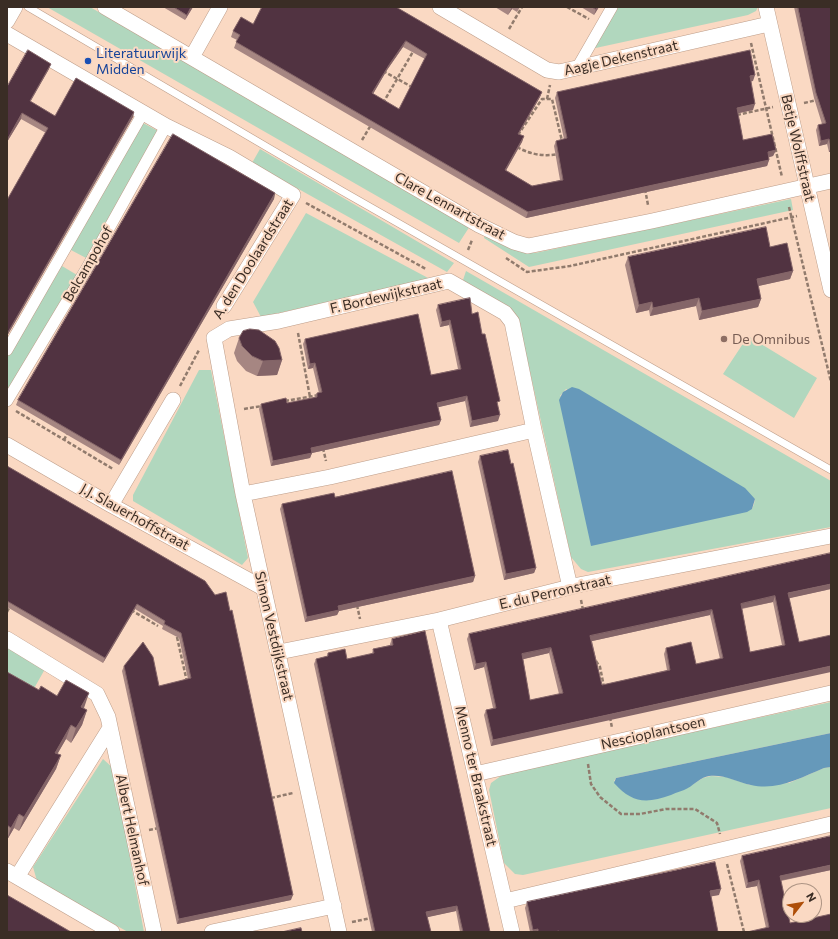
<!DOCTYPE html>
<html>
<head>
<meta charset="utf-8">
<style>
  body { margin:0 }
  #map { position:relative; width:838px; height:939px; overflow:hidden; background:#fad9c3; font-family:Commissioner,sans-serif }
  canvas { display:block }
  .frame { position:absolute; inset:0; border:8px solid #3a2d25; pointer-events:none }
  .north { position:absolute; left:782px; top:883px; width:40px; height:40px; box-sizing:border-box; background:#fad9c3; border:1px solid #ad9484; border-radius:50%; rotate:59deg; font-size:11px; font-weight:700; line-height:16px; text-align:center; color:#3a2d25 }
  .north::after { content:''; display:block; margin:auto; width:14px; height:18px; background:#ae4e08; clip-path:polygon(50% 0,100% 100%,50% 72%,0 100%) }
</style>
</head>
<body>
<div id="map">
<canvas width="838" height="939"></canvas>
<div class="frame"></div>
<div class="north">N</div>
</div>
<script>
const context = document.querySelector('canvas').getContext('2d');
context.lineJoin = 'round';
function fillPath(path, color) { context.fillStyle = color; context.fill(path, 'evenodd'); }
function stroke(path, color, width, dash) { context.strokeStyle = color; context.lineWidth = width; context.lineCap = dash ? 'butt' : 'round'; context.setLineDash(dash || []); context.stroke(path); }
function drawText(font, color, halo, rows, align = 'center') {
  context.font = font + ' Commissioner,sans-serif'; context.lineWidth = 4; context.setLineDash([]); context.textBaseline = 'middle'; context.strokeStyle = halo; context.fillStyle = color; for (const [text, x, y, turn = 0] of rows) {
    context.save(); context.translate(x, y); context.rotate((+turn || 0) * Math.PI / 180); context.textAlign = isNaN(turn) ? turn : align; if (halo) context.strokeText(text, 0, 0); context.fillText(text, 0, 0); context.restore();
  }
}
const green = new Path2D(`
  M47 7H90L470 226 459 243Z
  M616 7H758L756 11 748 15 591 49Z
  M143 123 160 132 88 259 69 249Z
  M260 149 454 263 447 272 252 163Z
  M791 199 793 210 529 267 484 238 486 232 520 252 535 253Z
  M306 213 430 279 261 317 253 302Z
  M62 266 77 275 7 397V357Z
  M466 271 831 481V527L588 572 581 569 571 557 519 322 514 312 466 284 463 280ZM566 389 755 499 754 504 752 509 560 396Z
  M748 336 817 378 794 418 723 374Z
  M199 370H211L248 558 242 565 133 501V495Z
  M7 644 45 669 32 692 7 676Z
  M831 702V733L616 778 614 781 687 788 703 778 711 776 726 777 750 785 789 783 824 768 831 767V808L523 875 515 874 504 863 489 790 491 783 505 773Z
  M103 759 113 768 144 932H128L37 881 33 867Z`);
const water = new Path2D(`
  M572 387 579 389 745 488 755 499 752 509 747 512 591 546 559 400 563 392Z
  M831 733V767L824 768C800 778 778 791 751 785 737 782 724 774 709 776 701 777 695 784 688 788 683 791 677 792 671 795 646 804 632 803 614 783L616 778Z`);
const path = new Path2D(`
  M567 7 589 19
  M509 29 522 7
  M751 43 782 177
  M383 71 412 87
  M547 99 550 85
  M383 103 414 50
  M804 103 817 100
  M737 115 773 107
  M518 135 542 99H552L562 141
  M362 140 371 125
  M517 147C529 154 544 157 558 154
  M645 189 648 205
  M306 203 426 269
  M789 207 831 382
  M468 250 472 240
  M506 258 527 272 570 266 797 216
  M298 333 310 397
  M180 386 199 350
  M285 401 319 395
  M244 409 262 406
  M16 411 113 469
  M64 440 68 432
  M323 448 326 461
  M581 600 583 610
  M357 605 360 619
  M131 610 158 626
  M7 612 10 606
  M177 637 187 682
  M596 661 600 667 604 687
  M610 717 612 728
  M588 764 591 784 600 797 621 814H640L666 809H695L717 823 720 834
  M271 798 293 793
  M149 830 159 828
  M727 864 744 932
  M352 922 371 918`);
const service = new Path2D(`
  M28 7 342 191 831 470`);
const pedestrian = new Path2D(`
  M577 68 612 7
  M7 350 143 113
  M7 401 88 266 166 126`);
const minor = new Path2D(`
  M105 7 479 225 514 242 528 246 652 221 831 181
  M440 7 547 70 559 72 769 24
  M766 7 831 290
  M7 21 15 7
  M7 34 166 126 229 157 293 195 224 306
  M192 57 220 7
  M7 445 111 505 263 588
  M243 494 330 477 534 430
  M111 505 173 400
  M439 620 512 932
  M7 639 97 694 108 717 154 932
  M279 652 439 620 578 585 831 536
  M475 774 831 693
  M7 871 112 932
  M17 877 110 728
  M505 901 831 824
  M212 932 334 906
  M339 932 243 494 214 338 229 329 279 321 449 281 505 313 512 322 534 430 570 587`);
const wall = new Path2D(`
  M163 7H193L185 20Z
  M396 7 542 92 540 97 519 134 524 136 522 142 506 170 532 186 560 180 554 146 556 141 564 139 555 98 557 92 753 81H751L753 110 738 113 743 140 776 150 773 156 769 157V160L767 166 526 218 234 48 237 40 231 37 233 31 253 24ZM403 47 425 59 399 109 373 94 387 70Z
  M495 7H520L517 12 512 9 508 15Z
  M581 7H599L594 15Z
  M794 7H831V152H829L827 144 819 146 816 130 818 125 822 124 814 98Z
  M49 69 30 101 55 116 134 112 133 117 7 336V200L46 133 21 119 7 142V87Z
  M275 193 274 199 119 465 16 405 18 400Z
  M770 247 793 271 790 279 758 286 761 299 758 307 699 320 696 306 650 316 649 310 636 313 625 265 628 257Z
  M438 305 472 314 498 406V421L470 427 465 401 438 407 441 420 439 425 312 453 310 458 271 466 259 409 261 404 287 403 315 397 317 393H319L313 368 308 369 303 344 305 339 431 375 458 369 449 325 440 327 436 310Z
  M239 338 282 360 277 375 257 376 246 371 237 361 234 353Z
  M480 456 536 568 534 573 504 580 478 462Z
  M7 466 205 581 291 900 177 924 122 671 124 666 159 686 188 679 179 638 162 629 163 626 135 609 103 663 7 607Z
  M335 497 475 576 473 582 339 611 337 615 305 622 280 509 282 504Z
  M831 589 789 598 799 642 491 746 484 715 486 710 493 708 484 667 474 670 467 639 469 634ZM773 602 782 645 750 652 742 609ZM710 615 720 659 696 664 666 648 664 654 667 670 602 685 592 641ZM549 653 559 694 530 700 523 659Z
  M392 639 490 932H460L456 911 427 917 431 932H372L314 664 316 659 327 656 328 653 347 659 372 654 373 649 390 645V644Z
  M7 672 39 690 57 696 87 710 82 725 71 743 66 739 57 754 61 755 56 769 19 831 14 828 7 840Z
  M742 856 831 870 781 881 790 923 766 928 757 886 746 888 740 861Z
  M719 895 711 896 718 932H530L525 908 527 902Z`);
const shadedWall = new Path2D(`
  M191 7H193L185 20 187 15Z
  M512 7V9L508 15Z
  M598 7H599L594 15 596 9Z
  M406 41 403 47 387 70 370 99 372 93 389 65Z
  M51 64 49 69 28 106 30 101Z
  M755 75 753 81 748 82 750 76Z
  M542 92 540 97 516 139 518 134Z
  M755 104 753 110 735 114 737 108Z
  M134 112 133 117 7 336V334Z
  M22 113 21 119 7 142V140Z
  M524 136 522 142 503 176 505 170Z
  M829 139 827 144 819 146 821 141Z
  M831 147V152H829Z
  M776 150 773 156 766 158 768 152Z
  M769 160 767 166 526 218 528 212Z
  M275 193 274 199 119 465 121 460Z
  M793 271 790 279 754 287 757 279Z
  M699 298 696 306 650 316 653 308Z
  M761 299 758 307 699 320 702 311Z
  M652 302 649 310 636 313 639 305Z
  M450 320 449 325 440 327 442 322Z
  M282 360 277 375 257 376 263 361Z
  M315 363 313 368 308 369 310 364Z
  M467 396 465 401 435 408 437 403Z
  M500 415 498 421 470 427 472 421Z
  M441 420 439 425 312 453 310 458 271 466 273 461 311 448Z
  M536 568 534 573 504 580 506 574Z
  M475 576 473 582 339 611 337 615 305 622 307 617 338 606Z
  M831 584V589L786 599 788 593Z
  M775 596 773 602 739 609 741 604Z
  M137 604 135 609 103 663 105 658Z
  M712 610 710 615 588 642 590 636Z
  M551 648 549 653 520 660 522 654Z
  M486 662 484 667 474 670 476 664Z
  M831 666V672L491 746 493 740Z
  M89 693 84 708 76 721 81 707Z
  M87 710 82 725 71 743 76 728Z
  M71 725 66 739 50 767 55 753Z
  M61 755 56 769 19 831 24 817Z
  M19 814 14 828 7 840 11 828Z
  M831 865V870L778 881 780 876Z
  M759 880 757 886 746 888 748 883Z
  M721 889 719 895 708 897 710 891Z
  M293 895 291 900 177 924 179 919Z
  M457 906 456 911 424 918 426 912Z
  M538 929 537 932H532L533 930Z`);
const building = new Path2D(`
  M174 7H191L187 15Z
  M262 7H396L542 92 518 134 524 136 505 170 532 186 563 180 556 141 567 138 557 92 750 50 755 75 750 76 755 104 737 108 743 140 772 134 776 150 768 152 769 160 528 212 236 42 240 35 233 31 241 17 253 24ZM406 41 427 54 399 109 372 93 389 65Z
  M592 7H598L596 9Z
  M798 7H831V147L829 139 821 141 818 125 826 123 816 93Z
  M28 50 51 64 30 101 55 116 76 78 134 112 7 334V200L48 128 22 113 7 140V87Z
  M173 134 275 193 121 460 18 400Z
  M766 227 770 247 787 243 793 271 757 279 761 299 702 311 699 298 653 308 652 302 639 305 628 257Z
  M470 298 472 314 478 312 482 334H485L500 401 497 402 500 415 472 421 467 396 437 403 441 420 311 448 312 453 273 461 261 404 286 398 287 403 317 397V393L322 392 315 363 310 364 305 339 418 314 431 375 461 369 450 320 442 322 438 305Z
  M250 329 259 330 275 341 279 348 282 360 263 361 252 356 242 346 239 338 243 331Z
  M508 450 511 464 513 463 536 568 506 574 480 456Z
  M7 466 205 581 215 595 226 592 230 611 232 610 293 895 179 919 124 666 143 642 153 657 159 686 191 678 181 633 164 624 165 621 137 604 105 658 7 601Z
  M452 471 475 576 338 606 339 610 307 617 282 504 334 493 335 497Z
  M831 553V584L788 593 799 642 831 635V666L493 740 486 710 496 708 486 662 476 664 469 634ZM775 596 785 645 750 652 741 604ZM712 610 723 658 696 664 691 642 666 648 670 670 602 685 590 636ZM551 648 563 693 530 700 522 654Z
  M425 631 490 932H463L457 906 426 912 431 932H375L316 659 328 656V653L345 649 347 659 374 653 373 649 393 645 392 639Z
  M7 672 39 690 41 686 57 696 66 680 89 693 81 707 87 710 76 728 71 725 55 753 61 755 56 764 24 817 19 814 11 828 7 825Z
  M831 836V865L780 876 790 923 831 914V932H747L769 927 759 880 748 883 742 856Z
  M715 862 721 889 710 891 718 932H560L559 931 554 932H538V929L533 930 527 902Z
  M7 895 71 932H7Z
  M301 928 302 932H282Z`);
const markers = [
  [88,61,4,"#1a4fb4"],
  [724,339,4,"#8d6e63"]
];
const transitNames = [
  ["Literatuurwijk",96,53],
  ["Midden",96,69]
];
const streetNames = [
  ["Aagje Dekenstraat",621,58,-13],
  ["Betje Wolffstraat",798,148,77],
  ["Clare Lennartstraat",450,206,29],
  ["A. den Doolaardstraat",253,259,-58],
  ["Belcampohof",88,264,-60],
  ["F. Bordewijkstraat",386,296,-13],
  ["J.J. Slauerhoffstraat",135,517,29],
  ["E. du Perronstraat",555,592,-13],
  ["Simon Vestdijkstraat",274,636,77],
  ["Nescioplantsoen",653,733,-13],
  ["Menno ter Braakstraat",476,776,77],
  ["Albert Helmanhof",132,830,78]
];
const educationNames = [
  ["De Omnibus",732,339]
];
fillPath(green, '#b1d7be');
fillPath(water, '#6699ba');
stroke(service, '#bd9d89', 8);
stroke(pedestrian, '#bd9d89', 12);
stroke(minor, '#bd9d89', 16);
stroke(path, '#917b6d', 2.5, [4, 2]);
stroke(service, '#fff', 7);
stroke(pedestrian, '#fff', 11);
stroke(minor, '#fff', 15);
fillPath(wall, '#a68682');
fillPath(shadedWall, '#846568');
fillPath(building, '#513341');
stroke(building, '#846568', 1);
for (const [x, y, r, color] of markers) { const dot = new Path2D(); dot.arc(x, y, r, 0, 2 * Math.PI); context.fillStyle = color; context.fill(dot); stroke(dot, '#fad9c3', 1.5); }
drawText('14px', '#164399', '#fad9c3', transitNames, 'left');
drawText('14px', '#3a2d25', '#fad9c3', streetNames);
drawText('14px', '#785e54', '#fad9c3', educationNames, 'left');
</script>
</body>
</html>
